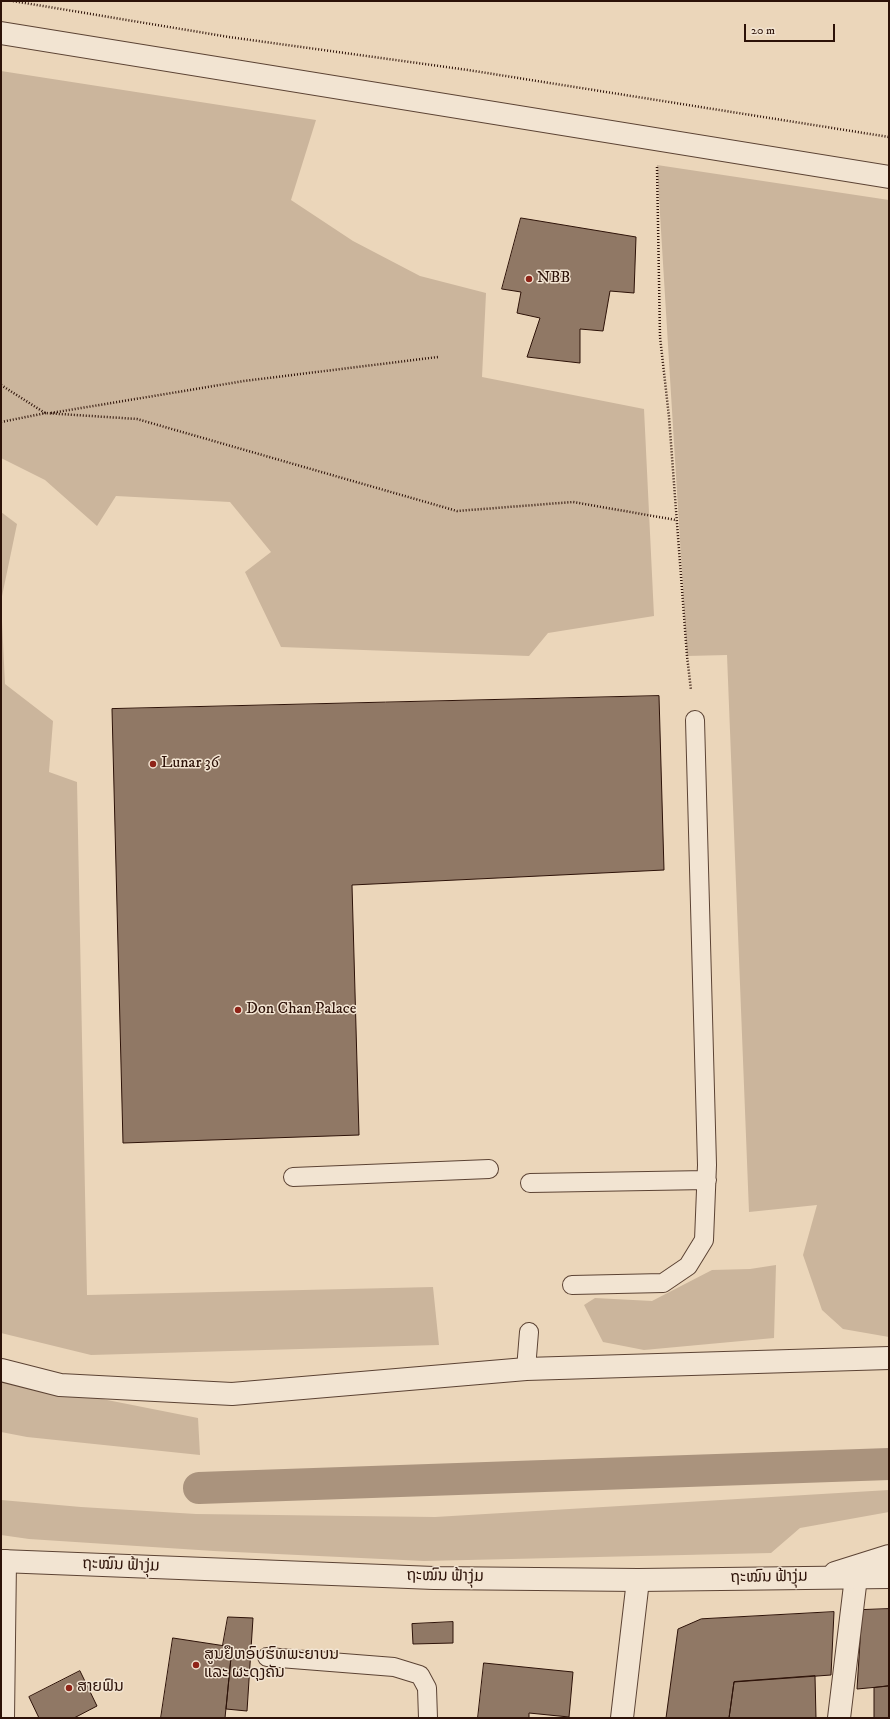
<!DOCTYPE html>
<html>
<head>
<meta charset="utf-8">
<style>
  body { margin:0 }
  #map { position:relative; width:890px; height:1719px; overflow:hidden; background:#ebd6ba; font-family:"IM FELL DW Pica",serif }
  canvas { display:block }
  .frame { position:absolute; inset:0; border:2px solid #2d1208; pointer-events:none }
  .scale { position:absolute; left:744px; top:24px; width:91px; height:18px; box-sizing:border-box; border:2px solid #2d1208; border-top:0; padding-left:5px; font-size:12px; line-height:14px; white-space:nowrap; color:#2d1208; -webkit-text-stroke:3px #f2e4d2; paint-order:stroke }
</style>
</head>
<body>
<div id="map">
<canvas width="890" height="1719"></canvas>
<div class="frame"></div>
<div class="scale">20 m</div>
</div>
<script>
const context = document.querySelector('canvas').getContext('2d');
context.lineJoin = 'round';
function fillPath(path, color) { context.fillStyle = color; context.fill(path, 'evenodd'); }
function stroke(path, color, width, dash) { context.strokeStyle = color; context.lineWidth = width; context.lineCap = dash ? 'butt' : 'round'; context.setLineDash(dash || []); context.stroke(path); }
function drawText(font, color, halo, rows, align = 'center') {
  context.font = font + ' "IM FELL DW Pica","Noto Sans Lao",serif'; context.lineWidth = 3; context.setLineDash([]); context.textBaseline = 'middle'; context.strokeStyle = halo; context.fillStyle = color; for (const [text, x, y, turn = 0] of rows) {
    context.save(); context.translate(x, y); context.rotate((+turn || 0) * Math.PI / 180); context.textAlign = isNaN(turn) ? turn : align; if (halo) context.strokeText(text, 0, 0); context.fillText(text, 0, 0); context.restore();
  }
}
const green = new Path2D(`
  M1 71 316 120 291 200 353 241 420 276 486 293 482 377 644 409 654 616 548 633 529 656 281 647 245 572 271 552 230 502 116 496 97 526 45 480 1 458Z
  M657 165 889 200V1337L843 1329 822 1310 803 1255 817 1205 749 1212 727 655 687 656Z
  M1 512 17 524 1 601 5 684 53 721 49 772 77 782 87 1295 433 1287 439 1345 91 1355 1 1333Z
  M776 1265 774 1338 644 1350 603 1342 584 1305 595 1298 652 1301 712 1270 750 1269Z
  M1 1379 198 1418 200 1455 27 1437 1 1432Z
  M889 1490V1512L800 1528 771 1553 424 1561 214 1551 29 1539 1 1535V1500L81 1507 196 1514 435 1517Z`);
const canal = new Path2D(`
  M199 1488 889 1464`);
const building = new Path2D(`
  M521 218 636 237 634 293 610 291 603 331 580 329V363L527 357 540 318 517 313 521 292 502 289Z
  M659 696 664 870 352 885 359 1135 123 1143 112 709Z
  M889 1609V1686L857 1689 862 1610Z
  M834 1612 831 1675 734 1682 729 1718H666L678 1629 701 1619Z
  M228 1617 253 1618 247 1711 226 1709 232 1647 223 1645Z
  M453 1622V1643L413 1644 412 1624Z
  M173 1638 232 1647 225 1718H161Z
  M484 1663 573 1672 569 1717 529 1713V1718H478Z
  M80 1671 97 1706 74 1718H39L29 1697Z
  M815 1676 816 1718H729L734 1682Z
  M889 1686V1718H874V1688Z`);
const path = new Path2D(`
  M13 1 229 37 468 70 889 137
  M657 167 660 337 669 417 687 656 691 690
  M1 385 45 413 137 419 457 511 573 502 676 520
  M51 413 244 381 438 357
  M1 422 46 413`);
const service = new Path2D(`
  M293 1177 489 1169
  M530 1183 707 1180
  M572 1285 663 1283 688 1266 704 1240 707 1165 695 720
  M526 1369 529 1332
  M267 1657 394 1667 420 1675 427 1688 428 1718`);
const minor = new Path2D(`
  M1 1370 60 1385 232 1394 526 1369 889 1358
  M835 1573 889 1556
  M3 1718 5 1561
  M622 1718 638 1580
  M839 1718 856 1577`);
const tertiary = new Path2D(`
  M1 33 889 177
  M1 1561 434 1578 638 1580 889 1577`);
const markers = [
  [529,279,4,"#8f2418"],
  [153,764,4,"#8f2418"],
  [238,1010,4,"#8f2418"],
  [196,1665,4,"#8f2418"],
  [69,1688,4,"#8f2418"]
];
const poiNames = [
  ["NBB",537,279],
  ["Lunar 36",161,764],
  ["Don Chan Palace",246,1010],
  ["ສູນຢຶຫອົບຮົທພະຍາບນ",204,1656],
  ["ແລະ ຜະດຸງຄັນ",204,1674],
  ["ສາຍຟົນ",77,1688]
];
const streetNames = [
  ["ຖະໝົນ ຟ້າງຸ່ມ",121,1566,2],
  ["ຖະໝົນ ຟ້າງຸ່ມ",445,1577,1],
  ["ຖະໝົນ ຟ້າງຸ່ມ",769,1578,-1]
];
fillPath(green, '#cbb59c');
stroke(canal, '#aa937d', 32);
fillPath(building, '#907865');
stroke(building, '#2d1208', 1);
stroke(service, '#5c4334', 20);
stroke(minor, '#5c4334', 24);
stroke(tertiary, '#5c4334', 24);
stroke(path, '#2d1208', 2.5, [1, 2]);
stroke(service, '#f2e4d2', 18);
stroke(minor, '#f2e4d2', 22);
stroke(tertiary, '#f2e4d2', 22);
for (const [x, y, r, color] of markers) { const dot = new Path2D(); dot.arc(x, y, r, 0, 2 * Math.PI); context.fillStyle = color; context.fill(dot); stroke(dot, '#f2e4d2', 1.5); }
drawText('16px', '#2d1208', '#f2e4d2', poiNames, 'left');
drawText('16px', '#2d1208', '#f2e4d2', streetNames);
</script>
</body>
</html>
